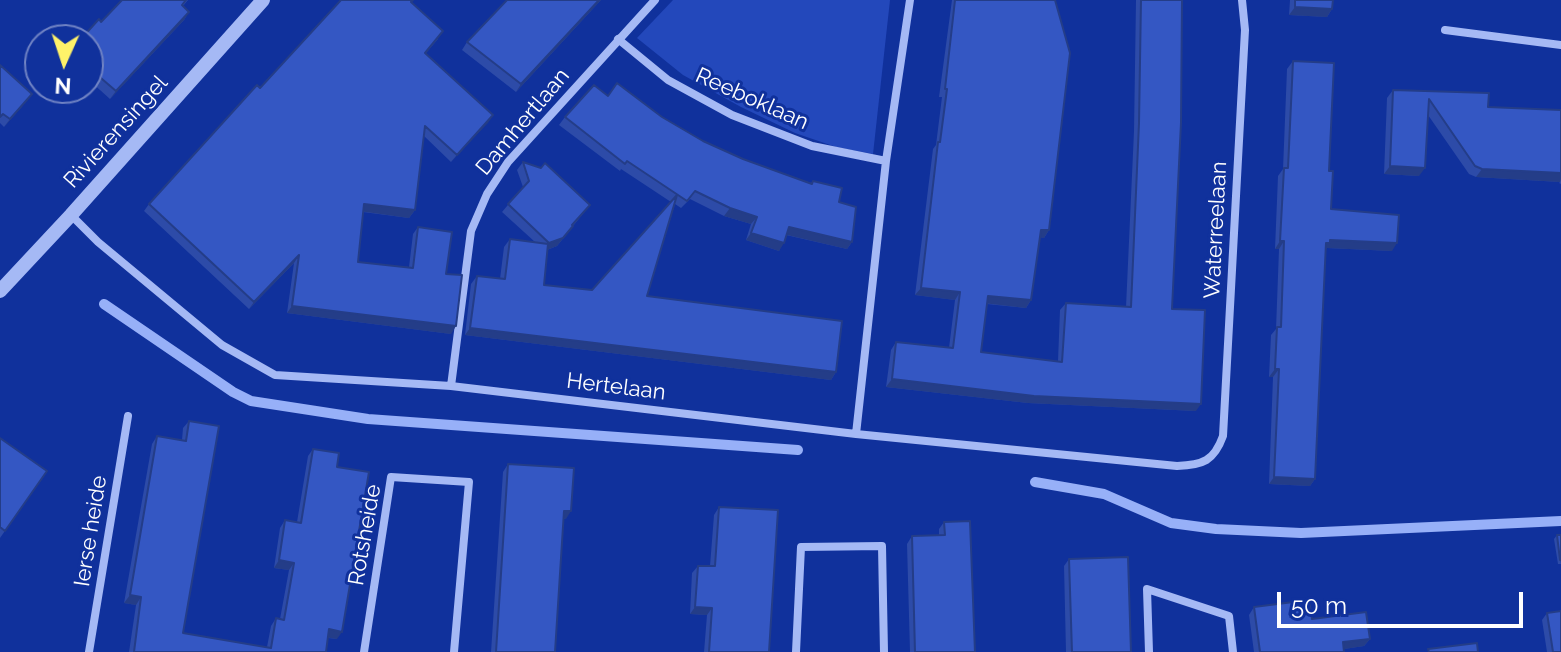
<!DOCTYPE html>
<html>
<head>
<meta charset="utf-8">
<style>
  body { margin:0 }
  #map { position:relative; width:1561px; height:652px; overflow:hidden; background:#10319c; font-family:Raleway,sans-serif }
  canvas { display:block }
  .north { position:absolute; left:24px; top:24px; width:80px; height:80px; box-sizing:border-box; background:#10319c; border:2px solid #7083c4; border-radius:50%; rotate:183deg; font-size:22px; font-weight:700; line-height:32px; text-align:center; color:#fff }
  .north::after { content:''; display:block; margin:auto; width:28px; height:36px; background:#fff269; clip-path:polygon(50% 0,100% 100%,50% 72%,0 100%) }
  .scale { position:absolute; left:1277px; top:592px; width:246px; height:36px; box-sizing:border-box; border:4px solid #fff; border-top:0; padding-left:10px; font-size:24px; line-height:28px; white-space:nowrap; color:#fff; -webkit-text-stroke:6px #10319c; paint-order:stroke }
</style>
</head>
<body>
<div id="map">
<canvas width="1561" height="652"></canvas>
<div class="north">N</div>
<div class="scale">50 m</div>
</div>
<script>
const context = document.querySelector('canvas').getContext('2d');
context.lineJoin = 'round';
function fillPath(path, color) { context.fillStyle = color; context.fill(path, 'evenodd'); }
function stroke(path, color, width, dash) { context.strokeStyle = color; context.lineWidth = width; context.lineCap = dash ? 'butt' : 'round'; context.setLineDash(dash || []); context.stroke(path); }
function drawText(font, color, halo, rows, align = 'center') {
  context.font = font + ' Raleway,sans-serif'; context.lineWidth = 6; context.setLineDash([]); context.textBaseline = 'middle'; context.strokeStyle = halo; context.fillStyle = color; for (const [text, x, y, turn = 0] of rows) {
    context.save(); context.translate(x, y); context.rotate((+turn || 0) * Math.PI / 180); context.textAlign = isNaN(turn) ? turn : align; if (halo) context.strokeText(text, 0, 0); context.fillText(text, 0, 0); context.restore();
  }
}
const green = new Path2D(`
  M673 0H890L873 154 836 147 795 133 741 107 683 75 637 38Z`);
const stream = new Path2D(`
  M104 304 233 392 251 401 368 419 798 450
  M1035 482 1104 494 1171 523 1216 529 1301 533 1561 521`);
const minor = new Path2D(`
  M1445 30 1561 45
  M618 39 668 80 732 115 812 146 886 161
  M71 215 98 242 222 345 275 375 451 386 856 434 1177 466C1203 465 1214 461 1223 436L1245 30 1242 0
  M451 386 471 231 487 194 508 162 655 0
  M856 434 886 161 910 0
  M89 652 128 416
  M364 652 391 477 469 482 454 652
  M796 652 801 547 882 546 884 652
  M1149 652 1147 589 1229 616 1233 652`);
const tertiary = new Path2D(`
  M0 291 71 215 263 0`);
const wall = new Path2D(`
  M122 0H188L183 6 189 12 184 20 110 99 90 81 88 83V40L101 22Z
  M601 0 516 92 462 50 467 42Z
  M952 0H1055L1049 230 1044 238 1040 237 1031 300 1026 308 987 304 981 352 1058 361 1060 310 1066 303 1126 307 1134 131 1136 0H1182L1172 309 1196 411 1028 403 886 387 891 350 896 342 949 348 955 300 915 295 933 149 936 145 942 97H939Z
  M1290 0H1333L1332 9 1327 17 1289 15Z
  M412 2 438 39 426 53 493 115 451 162 424 136 415 210 409 218 363 212 358 262 409 267 413 234 418 227 446 274 451 334 287 313 294 263 249 309 144 211 149 204 260 88Z
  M1293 61 1329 171 1331 209 1392 251 1327 248 1326 249 1315 479 1310 486 1269 484 1273 377H1269L1271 335 1276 329 1279 249H1275L1278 176 1283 169 1287 69Z
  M0 65 26 102 4 127 0 123Z
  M66 88H83L75 97Z
  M1393 90 1488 107 1561 110V184L1559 183 1560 182 1476 177 1469 174 1428 115 1419 176 1384 174 1387 98Z
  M608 96 662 117 703 141 743 159 811 183 813 181 839 202 852 242 847 249 786 235 779 251 746 240 751 224 724 216 690 199 681 208 675 204 647 296 836 372 831 380 465 335 471 284 477 276 500 279 504 247 510 239 535 242 502 212 523 187 517 170 523 162 590 205 557 246 547 250 544 285 592 290 671 202 621 169 620 171 559 125 565 117Z
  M189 421 183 633 267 647 271 626 276 618 280 619 289 570 274 568 280 528 285 520 297 522 308 456 313 449 337 467V639L328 638 326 652H129L136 605 124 603 152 444 157 436 182 440 183 428Z
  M0 438 47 471 0 538Z
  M508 464 566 519H563L555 652H491L503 472Z
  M719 507 769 652H704L707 615 690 614 692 573 698 566H710L714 515Z
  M944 522 975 652H910L907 544 912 536 939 535V529Z
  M1557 535 1561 564H1558L1554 539Z
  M1069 559 1131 652H1066L1064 566Z
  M1254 607 1312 619 1370 639 1364 646 1344 649V652H1254L1249 615Z
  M1547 613 1561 652H1547L1542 620Z`);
const shadedWall = new Path2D(`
  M599 0H601L516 92 521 84Z
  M1295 7 1332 9 1327 17 1289 15Z
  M189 12 184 20 110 99 116 91Z
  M32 94 26 102 4 127 10 119Z
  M493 115 488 123 451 162 457 155Z
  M1390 166 1425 168 1419 176 1384 174Z
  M1482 169 1561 173V179L1560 182 1476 177Z
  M364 204 415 210 409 218 359 211Z
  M730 208 757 217 751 224 724 216Z
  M573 226 557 246 544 251 549 243Z
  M789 227 852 242 847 249 783 234Z
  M1041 230H1049L1044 238 1036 237Z
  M751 233 784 243 779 251 746 240Z
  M1330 240 1397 243 1392 251 1327 248 1324 251 1326 243Z
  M1280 241H1284L1279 249H1275Z
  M299 255 294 263 249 309 254 302Z
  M921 288 960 292 955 300 915 295Z
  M988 296 1031 300 1026 308 983 303Z
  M292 306 456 326 451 334 287 313Z
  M470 328 836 372 831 380 465 335Z
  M1275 369H1279L1273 377H1269Z
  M892 379 1201 404 1196 411 1028 403 886 387Z
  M1274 477 1315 479 1310 486 1269 484Z
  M564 511H571L566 519 559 518Z
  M279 560 294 563 289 570 274 568Z
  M130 595 141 597 136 605 124 603Z
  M695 607 712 608 707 615 690 614Z
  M329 629 342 632 337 639 324 637Z
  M1370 639 1364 646 1338 650 1343 642Z`);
const building = new Path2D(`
  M122 0H186L182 5 189 12 116 91 95 73 88 81V40H80L99 19 101 22Z
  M341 0H413L411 2 443 31 425 53 493 115 457 155 425 126 415 210 364 204 358 262 413 268 418 227 452 232 446 274 462 275 456 326 292 306 299 255 254 302 149 204 257 85 260 88Z
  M507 0H599L521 84 467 42Z
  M955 0H1055L1070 53 1049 230H1041L1031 300 988 296 981 352 1062 362 1066 303 1131 307 1139 123 1141 0H1182L1181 123 1172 309 1205 310 1201 404 1034 396 892 379 896 342 953 348 960 292 921 288 938 142H940L947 89H945Z
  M1295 0H1333L1332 9 1295 7Z
  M1293 61 1334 63 1329 171H1333L1331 209 1399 215 1397 243 1330 240V243H1326L1315 479 1274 477 1279 369H1275L1277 327H1281L1284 241H1280L1284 168H1288Z
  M0 65 32 94 10 119 3 114 0 117Z
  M617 83 662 117 703 141 743 159 812 184 813 181 842 188 839 202 856 207 852 242 789 227 784 243 751 233 757 217 730 208 695 191 687 201 627 161 625 164 565 117 594 85 608 96Z
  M1393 90 1489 93 1488 107 1561 110V173L1482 169 1475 166 1429 99 1425 168 1390 166Z
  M523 162 541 168 545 163 590 205 572 225 573 226 563 238 549 243 508 204 529 181Z
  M677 195 647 296 842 321 836 372 470 328 477 276 505 279 510 239 548 244 544 285 592 290Z
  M189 421 219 426 183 633 271 648 276 618 284 620 294 563 279 560 285 520 301 523 313 449 339 453 337 467 369 472 342 632 329 629 326 652H134L141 597 130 595 157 436 186 441Z
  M0 438 47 471 5 531 0 527Z
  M508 464 574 468 571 511H564L555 652H496Z
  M719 507 778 510 769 652H709L712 608 695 607 698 566H715Z
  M970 521 975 652H915L912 536 945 535 944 522Z
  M1557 535H1561V560H1560Z
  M1128 557 1131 652H1072L1069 559Z
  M1309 600 1312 619 1366 612 1370 639 1343 642 1344 652H1260L1254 607Z
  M1561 611V652H1553L1547 613Z
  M1477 643 1478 652H1429L1428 649Z`);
const streetNames = [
  ["Reeboklaan",752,99,24],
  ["Damhertlaan",523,122,-50],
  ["Rivierensingel",116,132,-48],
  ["Waterreelaan",1216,230,-87],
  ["Hertelaan",616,387,7],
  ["Ierse heide",91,531,-81],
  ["Rotsheide",365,535,-80]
];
fillPath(green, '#2348bb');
stroke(stream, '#97b0f8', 10);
stroke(minor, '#a5b9f5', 8);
stroke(tertiary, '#a5b9f5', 14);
fillPath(wall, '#2d4ba8');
fillPath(shadedWall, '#243d88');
fillPath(building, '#3457c3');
stroke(building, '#243d88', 2);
drawText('22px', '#fff', '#10319c', streetNames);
</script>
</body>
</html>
